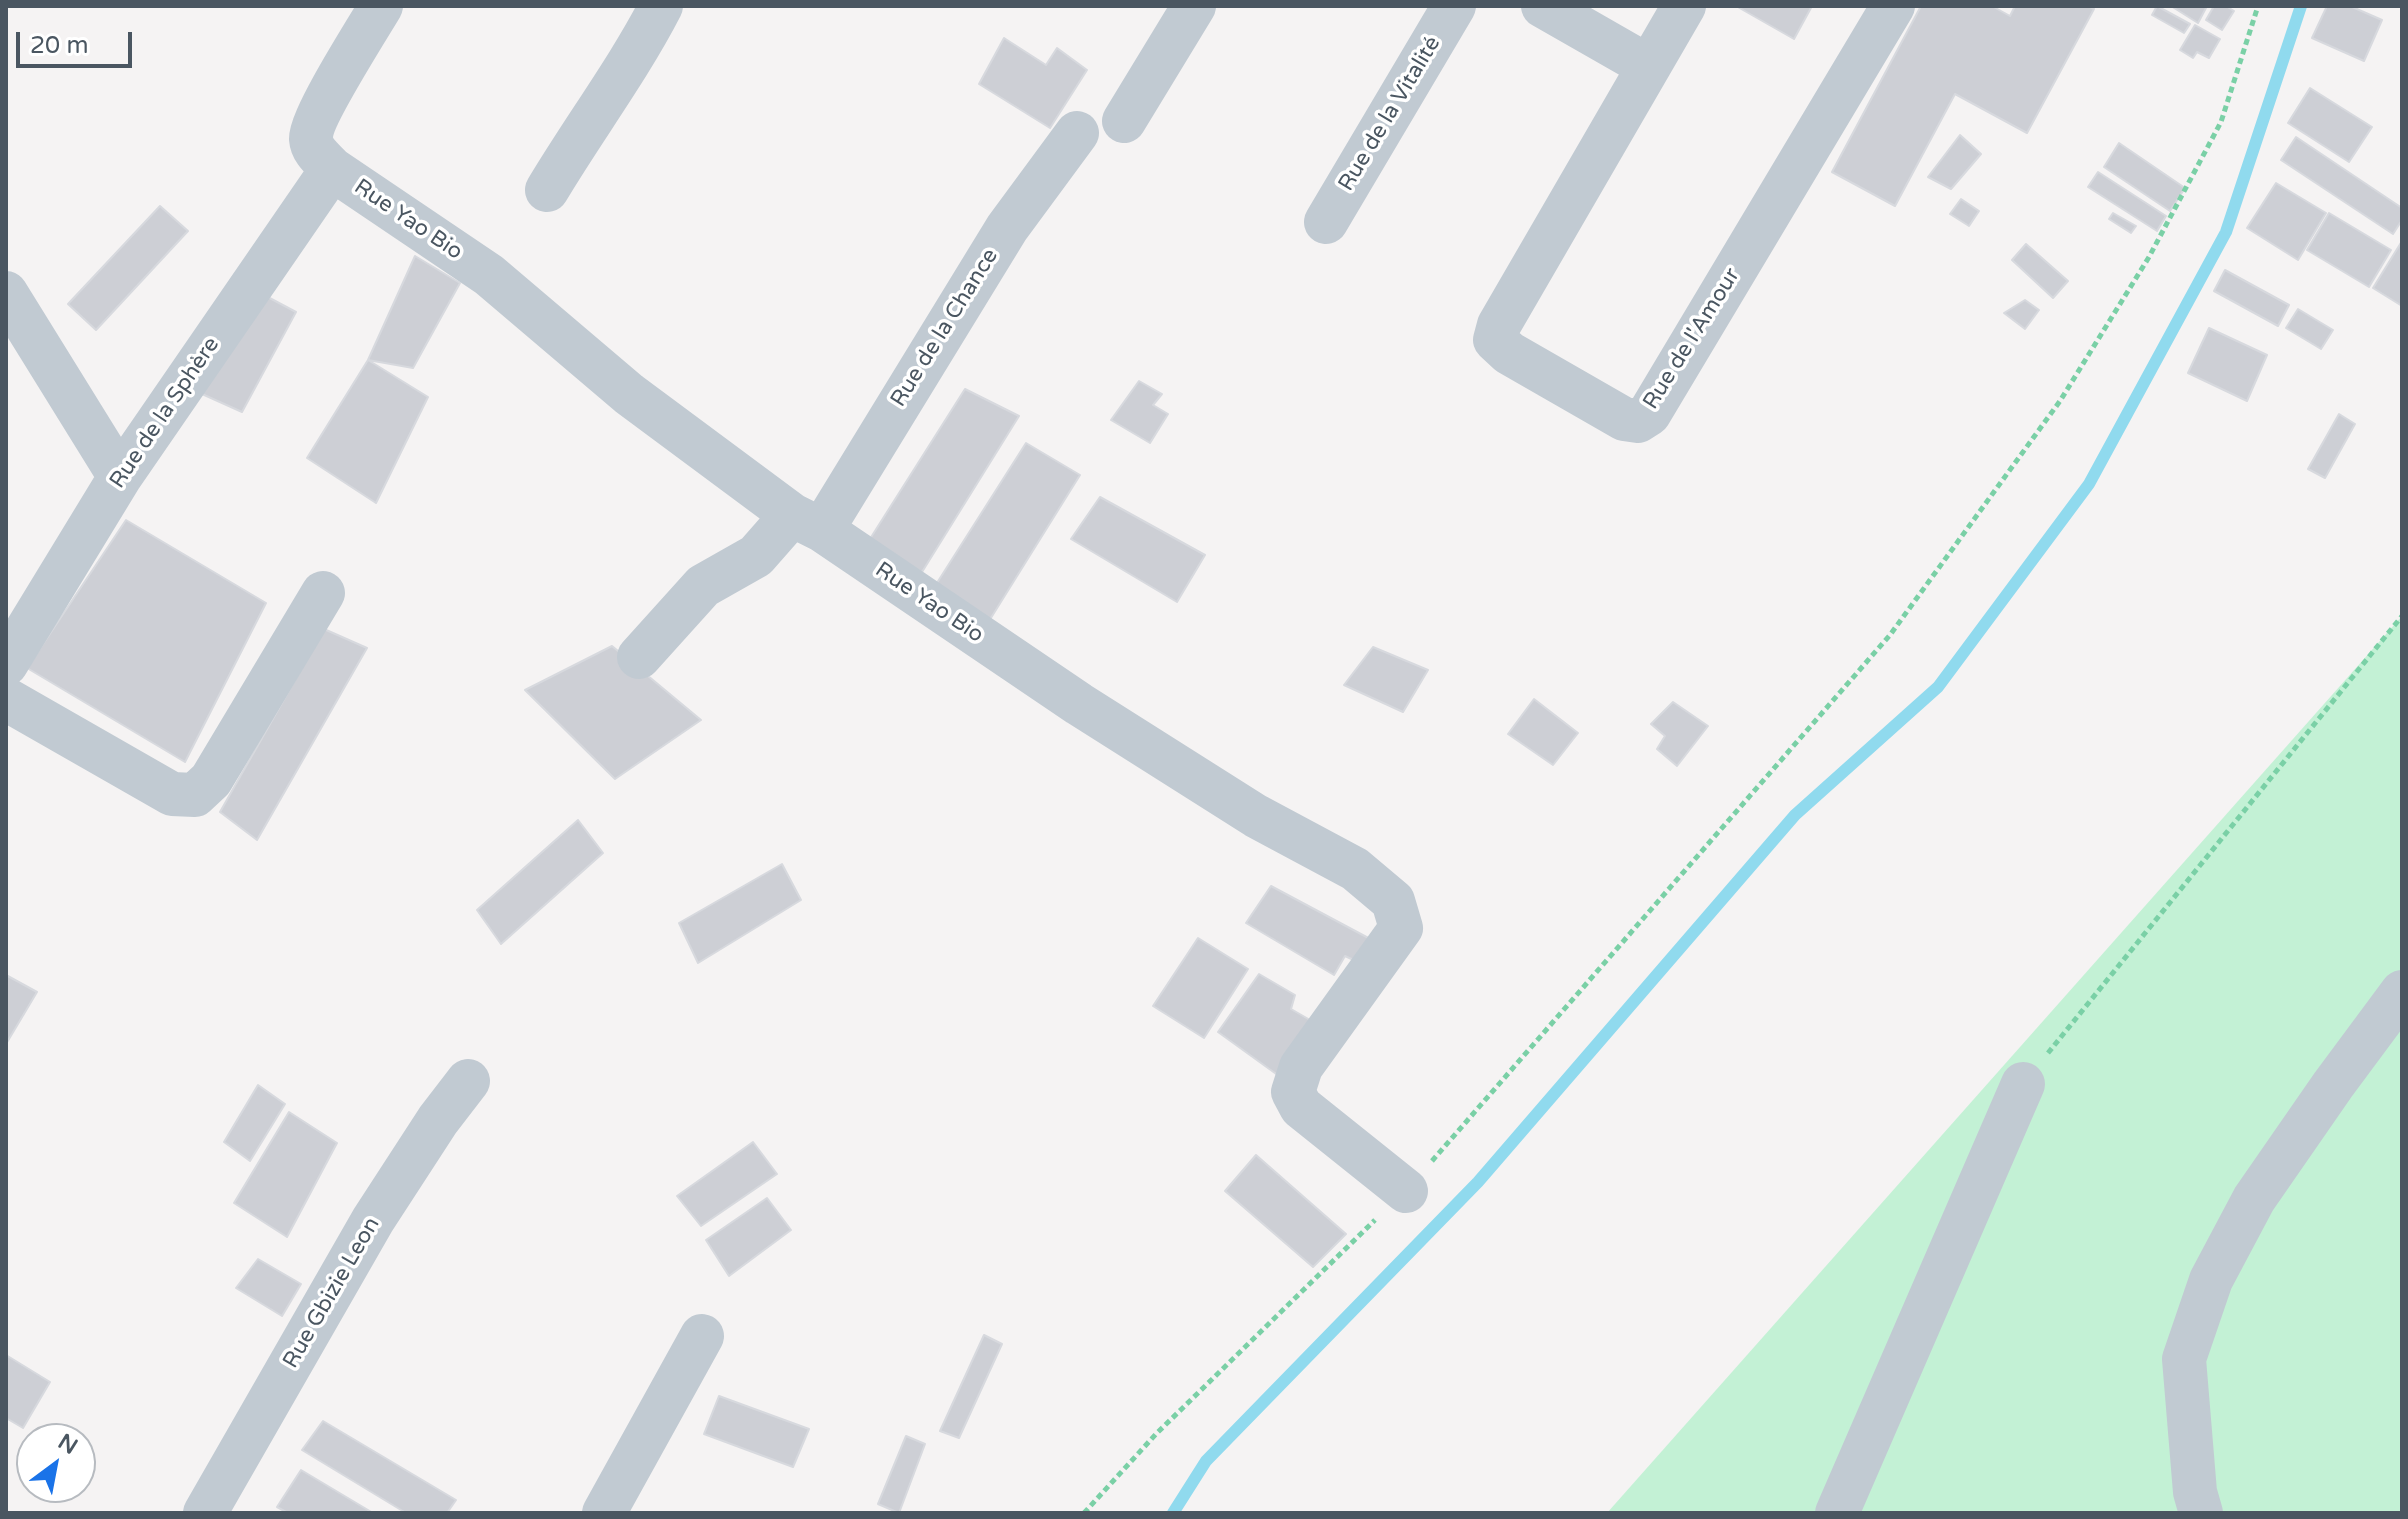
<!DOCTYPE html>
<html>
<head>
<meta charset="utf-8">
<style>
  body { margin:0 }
  #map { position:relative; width:2408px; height:1519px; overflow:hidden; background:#f5f3f3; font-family:"Varela Round",sans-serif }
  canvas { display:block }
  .frame { position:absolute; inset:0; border:8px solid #4a5661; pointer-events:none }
  .north { position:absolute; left:16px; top:1423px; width:80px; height:80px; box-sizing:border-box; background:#fff; border:2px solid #b7bbc0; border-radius:50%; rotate:32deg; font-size:22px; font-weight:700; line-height:32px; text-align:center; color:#4a5661 }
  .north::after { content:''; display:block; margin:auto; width:28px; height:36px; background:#1a73e8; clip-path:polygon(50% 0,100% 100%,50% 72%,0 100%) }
  .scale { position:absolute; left:16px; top:32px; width:116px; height:36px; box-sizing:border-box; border:4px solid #4a5661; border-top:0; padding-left:10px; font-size:24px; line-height:28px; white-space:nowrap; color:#4a5661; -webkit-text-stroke:6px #fff; paint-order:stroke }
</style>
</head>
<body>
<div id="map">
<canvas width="2408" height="1519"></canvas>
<div class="frame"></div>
<div class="north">N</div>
<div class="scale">20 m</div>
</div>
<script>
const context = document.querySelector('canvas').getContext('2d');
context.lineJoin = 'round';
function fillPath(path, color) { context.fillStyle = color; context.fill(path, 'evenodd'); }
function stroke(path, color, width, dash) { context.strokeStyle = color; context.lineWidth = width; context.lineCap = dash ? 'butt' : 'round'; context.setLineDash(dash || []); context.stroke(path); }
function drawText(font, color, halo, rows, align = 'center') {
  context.font = font + ' "Varela Round",sans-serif'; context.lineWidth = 7; context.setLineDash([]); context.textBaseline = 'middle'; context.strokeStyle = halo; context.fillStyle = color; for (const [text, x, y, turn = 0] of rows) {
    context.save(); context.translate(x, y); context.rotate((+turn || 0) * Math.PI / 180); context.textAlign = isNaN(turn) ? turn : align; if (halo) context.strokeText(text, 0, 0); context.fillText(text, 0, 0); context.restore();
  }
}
const green = new Path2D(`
  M2402 616V1513H1607Z`);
const stream = new Path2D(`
  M1173 1513 1206 1461 1478 1182 1795 815 1938 687 2089 484 2226 232 2301 6`);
const building = new Path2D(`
  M1736 6H1812L1794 39Z
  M1921 6H1992L2010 16 2015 6H2088L2094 9 2027 133 1955 94 1895 206 1832 172Z
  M2157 6 2190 24 2184 33 2152 15Z
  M2171 6H2207L2198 23Z
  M2214 6H2226L2234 11 2222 30 2206 20Z
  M2327 6H2350L2382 20 2364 61 2312 38Z
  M2195 25 2220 39 2209 58 2197 52 2193 58 2180 50Z
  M1004 38 1046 65 1057 48 1087 70 1050 128 979 84Z
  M2310 88 2372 127 2349 162 2288 123Z
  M1960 135 1981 154 1951 189 1928 177Z
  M2296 137 2402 208V220L2393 234 2281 160Z
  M2119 143 2185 188 2170 211 2104 167Z
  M2098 172 2166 216 2157 231 2088 187Z
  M2276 183 2326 213 2298 260 2247 228Z
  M1961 199 1979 211 1969 226 1950 214Z
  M160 206 188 231 96 330 68 304Z
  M2113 213 2136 226 2131 233 2109 219Z
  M2329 213 2391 250 2369 287 2307 250Z
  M2402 241V306L2373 288Z
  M2026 244 2068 281 2053 298 2012 260Z
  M415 256 460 283 413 368 368 360Z
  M2225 270 2289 305 2278 326 2214 291Z
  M264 295 296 312 242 412 202 394Z
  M2025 300 2039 310 2025 329 2004 313Z
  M2298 309 2333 330 2321 349 2286 328Z
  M2209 328 2267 355 2247 401 2188 373Z
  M368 360 428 397 376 503 307 458Z
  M1139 381 1162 394 1153 405 1168 414 1150 443 1111 420Z
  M965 389 1019 416 922 572 868 542Z
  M2339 414 2355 424 2325 478 2308 469Z
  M1026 443 1080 475 989 621 935 586Z
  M1100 497 1205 555 1177 602 1071 539Z
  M126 520 266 603 185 762 27 668Z
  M324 629 367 648 257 840 220 812Z
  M612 646 701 720 615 779 525 690Z
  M1373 647 1428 670 1403 712 1344 685Z
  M1534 699 1578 733 1553 765 1508 734Z
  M1673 702 1708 726 1677 766 1657 749 1665 736 1651 724Z
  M578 820 603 853 501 944 477 910Z
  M782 864 801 900 698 963 679 923Z
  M1271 886 1374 941 1362 964 1345 956 1334 975 1246 923Z
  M1198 938 1248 969 1204 1038 1153 1006Z
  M1259 974 1295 995 1291 1009 1317 1024 1279 1076 1218 1032Z
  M6 975 37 992 6 1044Z
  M258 1085 285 1104 250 1161 224 1142Z
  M289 1112 337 1143 287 1237 234 1203Z
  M753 1142 777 1174 701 1226 677 1196Z
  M1256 1155 1346 1234 1313 1267 1225 1191Z
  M767 1198 791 1230 729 1276 706 1240Z
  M258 1259 301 1284 282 1316 236 1288Z
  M984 1335 1002 1344 959 1438 940 1431Z
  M6 1355 50 1382 23 1428 6 1418Z
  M719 1396 809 1429 793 1467 704 1434Z
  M323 1421 456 1500 447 1513H406L302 1450Z
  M906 1436 925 1444 899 1513 878 1504Z
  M301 1470 373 1513H288L277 1507Z`);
const path = new Path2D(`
  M2048 1053 2402 616
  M1432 1161 1890 635 2060 401 2149 257 2221 122 2258 6
  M1084 1513 1156 1434 1375 1220`);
const minor = new Path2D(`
  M381 6C368 28 310 118 311 139 312 152 324 160 332 169L489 275 629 394 792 515 822 530 1079 704 1256 816 1355 869 1393 901 1401 928 1301 1067 1293 1092 1301 1107 1406 1191
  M1543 6 1648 66
  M1684 6 1499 325 1495 340 1509 353 1624 419 1638 421 1649 414 1893 6
  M1124 121 1194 6
  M547 190C584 128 628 70 661 6
  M1326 222 1454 6
  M6 293 120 477
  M822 530 1007 228 1077 133
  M639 657 703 586 756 556 792 515
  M6 664 120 477 332 169
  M6 699 172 794 195 795 211 780 323 593
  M205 1513 373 1220 438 1120 468 1081
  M604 1513 702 1336
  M1837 1513 2023 1084
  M2201 1513 2195 1492 2184 1359 2211 1280 2254 1199 2333 1085 2402 992`);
const streetNames = [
  ["Rue de la Vitalité",1390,114,-59],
  ["Rue Yao Bio",408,220,34],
  ["Rue de la Chance",945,328,-58],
  ["Rue de l'Amour",1692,339,-58],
  ["Rue de la Sphère",165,413,-56],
  ["Rue Yao Bio",929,603,34],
  ["Rue Gbizie Leon",332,1293,-60]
];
fillPath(green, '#c3f1d5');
stroke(stream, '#90daee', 12);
fillPath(building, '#cdcfd5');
stroke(building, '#d7d9de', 2);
stroke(path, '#7ad0a6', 5, [6, 4]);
stroke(minor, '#c1cad2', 44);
drawText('22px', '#4a5661', '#fff', streetNames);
</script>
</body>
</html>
